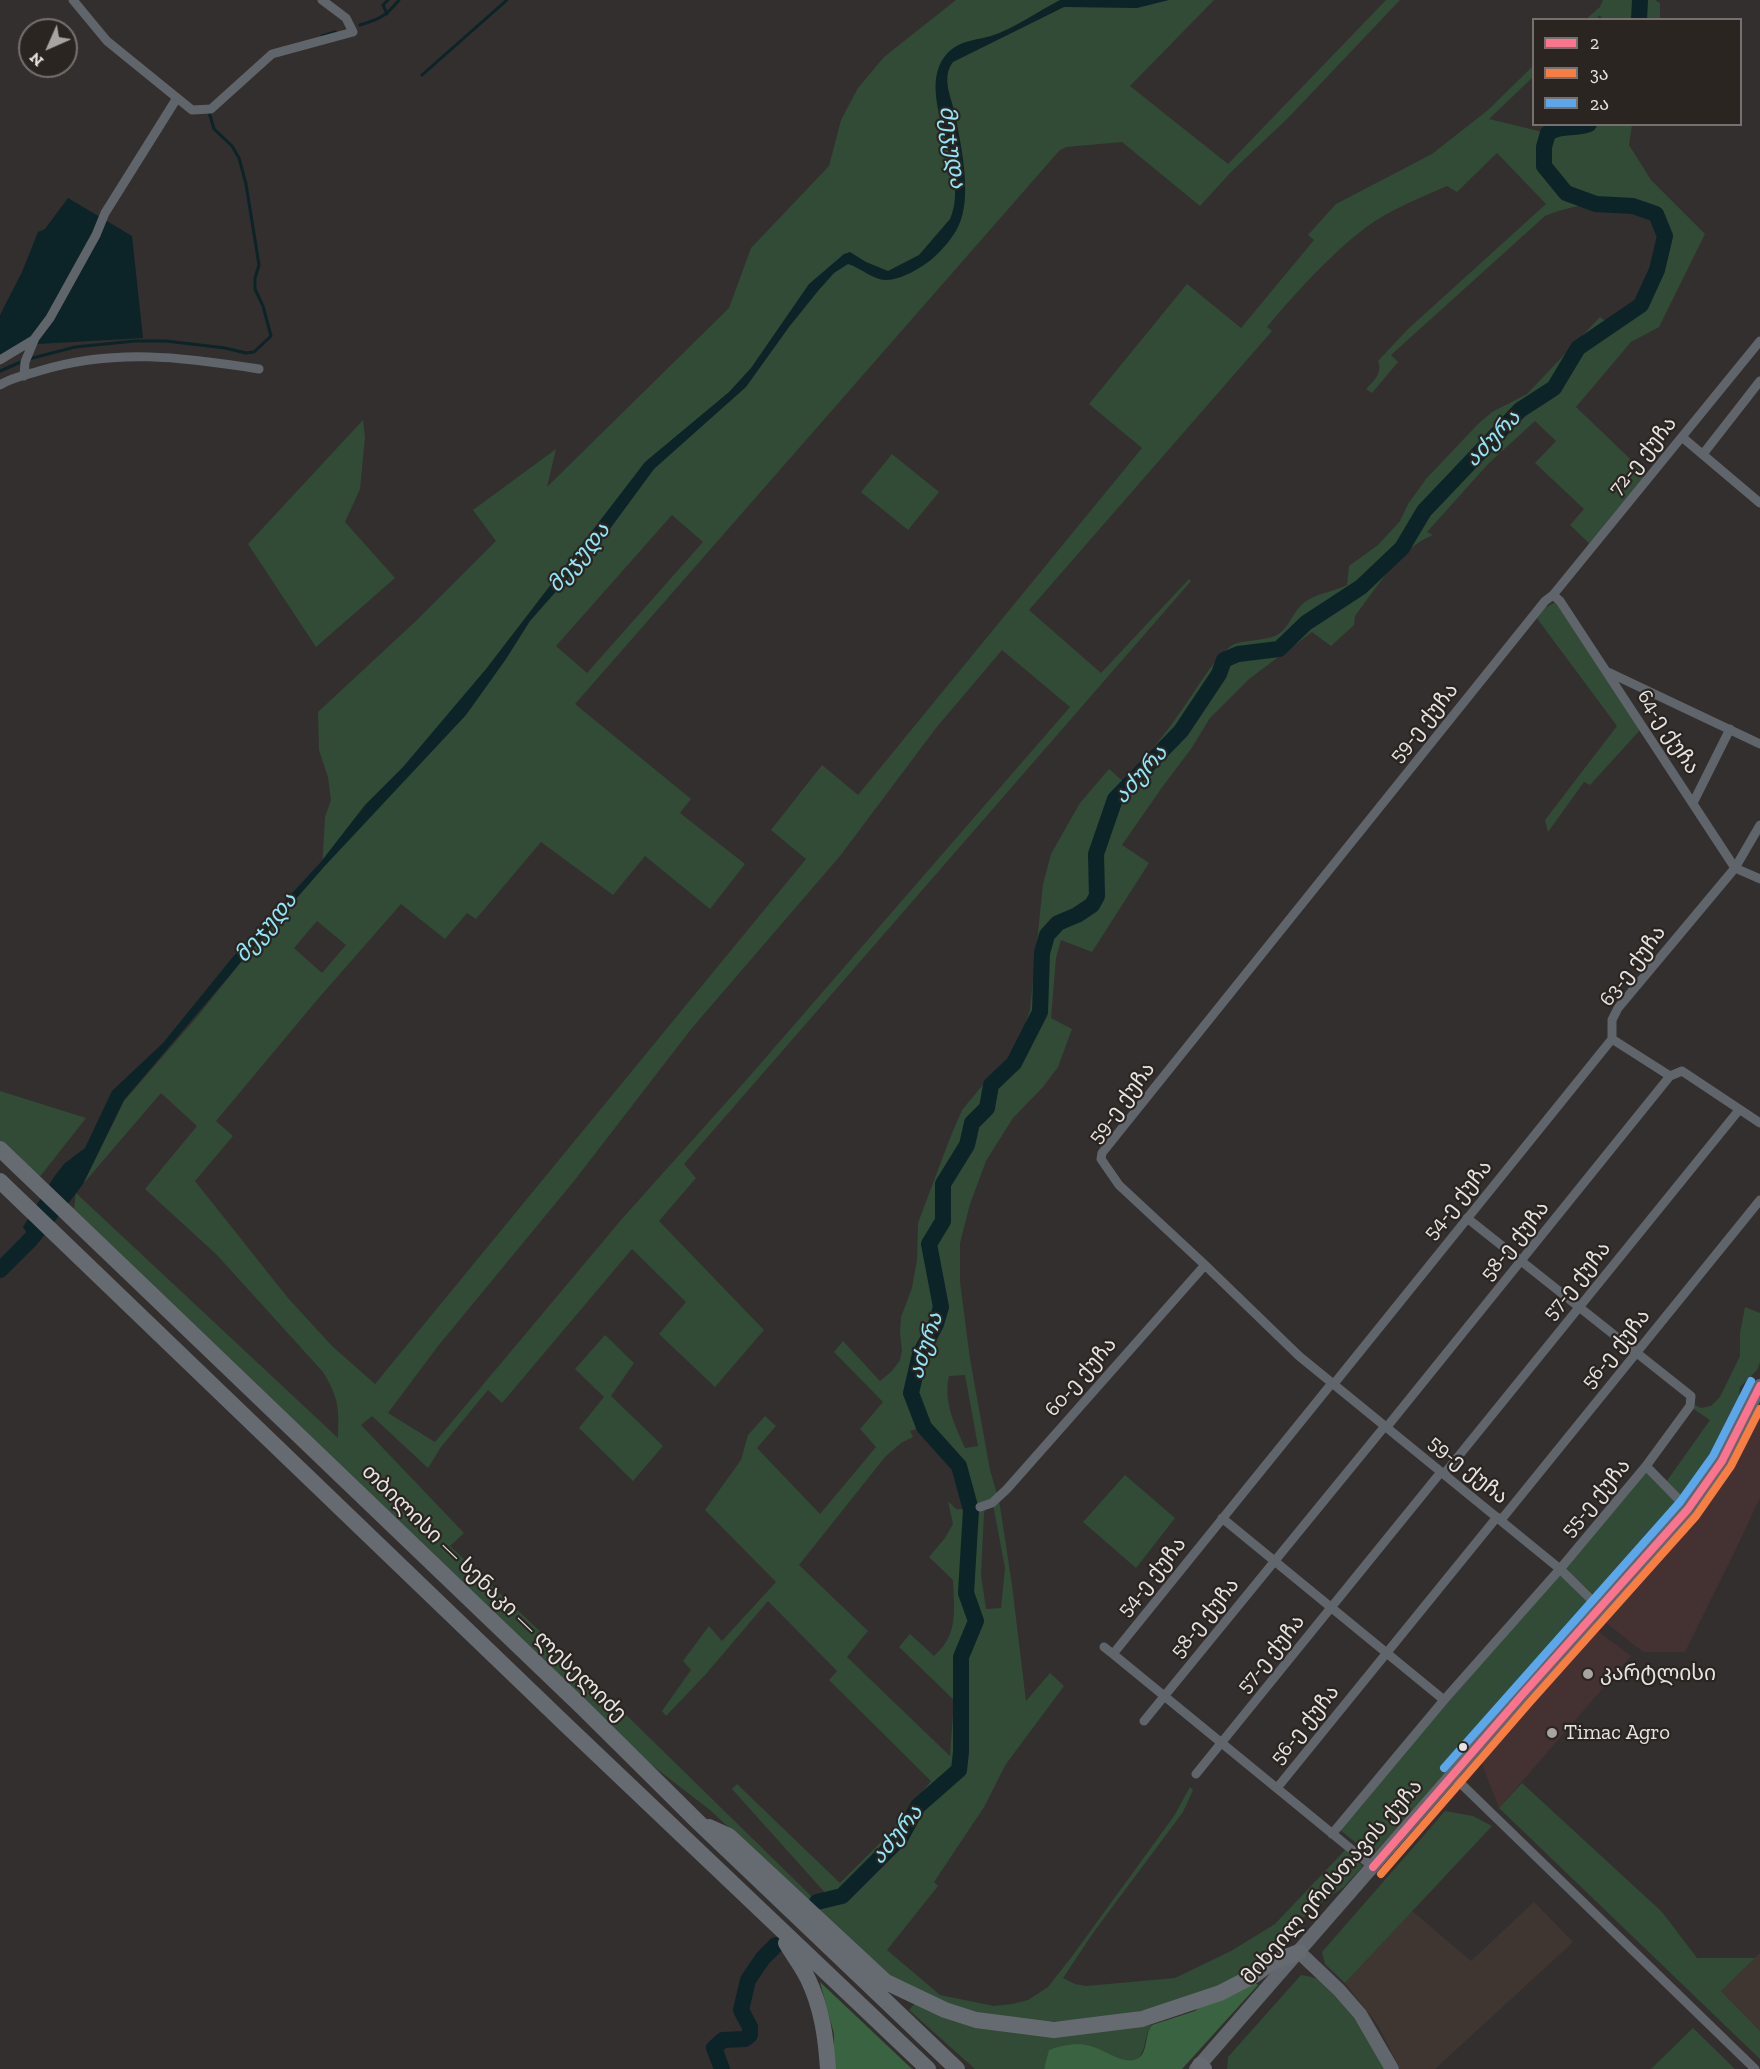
<!DOCTYPE html>
<html>
<head>
<meta charset="utf-8">
<style>
  body { margin:0 }
  #map { position:relative; width:1760px; height:2069px; overflow:hidden; background:#332f2e; font-family:"Zilla Slab","Noto Sans Georgian",serif }
  canvas { display:block }
  .legend { position:absolute; left:1532px; top:18px; width:210px; height:108px; box-sizing:border-box; background:#2b2522; border:2px solid #76716e; margin:0; padding:8px 10px; list-style:none; font-size:18px; color:#e7e3e1 }
  .legend li { display:flex; align-items:center; gap:12px; height:30px }
  .legend b { width:30px; border:2px solid #76716e }
  .north { position:absolute; left:18px; top:18px; width:60px; height:60px; box-sizing:border-box; background:#2b2522; border:2px solid #76716e; border-radius:50%; rotate:225deg; font-size:16px; font-weight:700; line-height:24px; text-align:center; color:#e7e3e1 }
  .north::after { content:''; display:block; margin:auto; width:21px; height:27px; background:#a8a4a2; clip-path:polygon(50% 0,100% 100%,50% 72%,0 100%) }
</style>
</head>
<body>
<div id="map">
<canvas width="1760" height="2069"></canvas>
<ul class="legend">
<li><b style="height:8px;background:#fc738d"></b>2</li>
<li><b style="height:8px;background:#f77d43"></b>3ა</li>
<li><b style="height:8px;background:#5aa8eb"></b>2ა</li>
</ul>
<div class="north">N</div>
</div>
<script>
const context = document.querySelector('canvas').getContext('2d');
context.lineJoin = 'round';
function fillPath(path, color) { context.fillStyle = color; context.fill(path, 'evenodd'); }
function stroke(path, color, width, dash) { context.strokeStyle = color; context.lineWidth = width; context.lineCap = dash ? 'butt' : 'round'; context.setLineDash(dash || []); context.stroke(path); }
function drawText(font, color, halo, rows, align = 'center') {
  context.font = font + ' "Zilla Slab","Noto Sans Georgian",serif'; context.lineWidth = 4.5; context.setLineDash([]); context.textBaseline = 'middle'; context.strokeStyle = halo; context.fillStyle = color; for (const [text, x, y, turn = 0] of rows) {
    context.save(); context.translate(x, y); context.rotate((+turn || 0) * Math.PI / 180); context.textAlign = isNaN(turn) ? turn : align; if (halo) context.strokeText(text, 0, 0); context.fillText(text, 0, 0); context.restore();
  }
}
const commercial = new Path2D(`
  M1760 1405V1498L1735 1551 1685 1652H1643L1600 1618 1731 1463Z
  M1594 1628 1631 1656 1499 1808 1480 1759Z`);
const built = new Path2D(`
  M1534 1902 1573 1942 1435 2069H1400L1378 2025 1345 1983 1412 1911 1471 1961Z
  M1760 1953V2031L1721 1991Z`);
const green = new Path2D(`
  M956 0H1214L1130 86 1228 164 1386 0H1400L1288 118 1231 172 1200 206 1122 142 1066 147 1059 151 575 704 691 799 680 813 745 864 710 909 645 856 613 895 541 842 476 919 467 913 445 939 401 904 317 1000 216 1121 233 1136 195 1181 288 1298 332 1346 375 1384 806 859 771 830 822 765 858 795 1142 448 1089 404 1187 284 1241 328 1314 240 1308 235 1336 204 1432 154 1488 110 1533 66V77L1489 119 1547 133 1559 126 1579 128 1589 125H1632L1629 145 1651 180 1705 234 1659 327 1631 342 1576 407 1647 475 1591 545 1570 525 1584 509 1535 463 1556 441 1535 421 1489 463 1427 532 1433 535C1400 548 1376 589 1355 616L1354 625 1331 646 1312 632 1249 679 1210 718 1191 749 1163 786 1122 845 1149 863 1092 952 1061 940 1056 958 1051 1018 1072 1029 1058 1067 1043 1087 1013 1118 986 1161 970 1204 960 1243V1282L970 1359 990 1470 997 1494 991 1501 970 1506 959 1466 924 1427 910 1431 913 1437 901 1443 885 1457 799 1565 868 1631 847 1657 950 1756 954 1700 899 1647 910 1634 934 1656C959 1634 954 1610 953 1580L929 1557 945 1538 953 1524 948 1501 956 1509 969 1510 963 1594 974 1621 958 1659 956 1767 945 1780 916 1805 900 1834 841 1894 828 1896 732 1789 737 1784 840 1883 886 1837 931 1781 829 1680 837 1671 768 1601 706 1674 666 1716 662 1711 691 1670 683 1661 709 1626 722 1641 776 1582 705 1510 741 1460 748 1435 765 1416 776 1426 757 1448 820 1514 876 1447 860 1429 883 1402 834 1352 843 1341 880 1381 892 1371 900 1360 902 1350 900 1334 901 1317 912 1288 917 1260 918 1223 950 1138 962 1110 986 1081 1005 1064 1019 1043 1030 1010 1043 884 1051 854 1080 803 1109 769 1124 782C1142 761 1160 741 1176 718 1190 700 1214 657 1231 646 1239 640 1263 641 1275 636 1290 629 1292 611 1305 602 1317 593 1334 592 1347 585L1349 566 1378 545 1400 521 1408 504 1426 479 1478 424 1492 412 1527 394 1600 317 1611 325 1641 305 1657 270 1665 236 1656 214C1649 212 1641 208 1634 206 1606 200 1570 205 1545 216L1391 355 1398 362 1372 393 1366 389C1374 381 1383 372 1378 361L1408 329 1546 204 1497 153 1457 192 1447 186C1420 198 1389 210 1365 228 1329 256 1296 292 1267 327L1272 331 1029 610 1101 673 1189 579 1191 581 684 1164 696 1178 659 1221 764 1330 715 1387 659 1334 686 1302 632 1249 502 1403 488 1390 441 1447 428 1468 372 1416 361 1425 464 1533 450 1546 567 1657 801 1886 816 1901 812 1905 710 1810 635 1752 74 1209 76 1193 338 1438C339 1407 339 1399 323 1372L217 1255 145 1189 197 1126 161 1093 83 1184 124 1101 197 1017 241 962 322 869 325 817 331 800 328 777 319 750 318 712 418 619 496 541 473 510 556 449 547 487 729 308 751 248 829 166 841 120 858 88 884 57ZM672 515 703 542 587 673 556 646ZM1002 650 1070 707 748 1078 621 1220 435 1442 388 1413 438 1346 574 1181 692 1028 840 856 936 728ZM317 921 346 945 322 973 294 948ZM965 1375 978 1446 965 1448C955 1425 943 1402 949 1376Z
  M1603 0H1655L1660 3V19H1602L1600 15 1596 19H1586L1600 7Z
  M363 420 365 437 360 489 345 522 395 578 316 647 248 544Z
  M892 454 939 492 908 530 861 492Z
  M1556 602 1641 729 1590 785 1584 782 1548 832 1545 820 1617 726 1536 617 1544 608Z
  M0 1091 86 1118 35 1183 0 1149Z
  M1745 1307 1760 1313V1362L1757 1370 1740 1387 1736 1420 1682 1503 1664 1485 1710 1420 1692 1408 1695 1405 1701 1408 1711 1406 1720 1397 1740 1356V1333Z
  M605 1335 634 1363 611 1396 663 1446 633 1481 579 1428 604 1397 575 1369Z
  M1646 1472 1681 1505 1600 1600 1565 1569Z
  M1125 1475 1175 1518 1136 1568 1083 1522Z
  M999 1500 1012 1585 1026 1701 1050 1673 1064 1686 1006 1764 984 1807 934 1882 938 1886 887 1950 940 1995 994 2006 1012 2004 1028 2000 1048 1987 1073 1955 1174 1816 1190 1787 1193 1790 1183 1812 1093 1933 1063 1978 1075 1984 1086 1986 1175 1978 1231 1951 1275 1924 1345 1850 1363 1866 1344 1887 1313 1908 1254 1969 1222 1987 1157 2008 1097 2019 1038 2022 971 2013 885 1974 814 1907 818 1903 844 1897 904 1838 921 1808 950 1784 961 1770 965 1657 979 1621 969 1591 972 1509 986 1508 984 1513 981 1575 986 1609 1001 1608 1005 1568 993 1504Z
  M1556 1570 1593 1607 1484 1730 1459 1745 1451 1768 1372 1856 1340 1830Z
  M1522 1783 1662 1912 1697 1958H1755L1721 1991 1760 2031V2059L1499 1808Z
  M1445 1811 1473 1816 1492 1826 1345 1983 1325 1964 1322 1952Z
  M1301 1975C1307 1976 1314 1977 1319 1980 1347 1997 1368 2041 1384 2069H1227L1228 2057Z
  M915 2003 1067 2034 1152 2025C1143 2036 1148 2049 1136 2061H1122L1092 2046 1048 2059 1044 2069H975L909 2010Z
  M1693 2028 1735 2069H1651Z`);
const forest = new Path2D(`
  M820 1982 912 2069H834V2034Z
  M1254 1982 1258 1985 1182 2069H1044L1049 2050C1061 2045 1078 2042 1091 2046 1106 2050 1128 2069 1141 2056 1148 2047 1145 2033 1152 2025L1195 2011 1201 2006Z`);
const water = new Path2D(`
  M1060 0H1169L1137 8 1064 7 953 62C941 78 951 96 955 114 961 145 973 198 958 227 952 239 942 250 932 259 921 268 901 280 886 280 873 280 861 268 848 264L834 273 818 291 789 327 746 387 654 469 604 537 530 621 506 659 466 715 322 869 241 962 124 1100 83 1184 39 1242 31 1239 23 1227 54 1177 64 1164 85 1148 112 1091 163 1043 232 958 320 863 365 805 403 767 486 669 645 462 729 392 751 368 809 284 844 254 850 252 866 262 888 271 919 255 950 219C974 169 906 86 952 49 964 40 977 40 991 36 1015 28 1037 12 1060 0Z
  M68 198 132 236 143 338 20 345 0 355V315L22 272 38 232 45 229Z`);
const stream = new Path2D(`
  M387 14 383 5 388 0
  M360 25C380 19 386 16 399 0
  M322 36 335 32
  M422 75 507 0
  M29 359 75 347 135 341H166L225 348 246 353 254 352 271 336 263 306 255 289V278L259 265 246 184 239 158 232 146 214 129 209 112
  M0 371 23 361`);
const river = new Path2D(`
  M1639 20 1640 0
  M0 1270 31 1239 43 1221
  M817 1902 842 1896 901 1837 918 1806 959 1770 961 1752V1657L976 1621 966 1593 971 1510 959 1466 924 1427 911 1393 920 1354 936 1324 941 1307 929 1244 943 1221V1184L967 1145 972 1123 987 1108 991 1085 1014 1063 1040 1012 1042 953 1047 935 1058 923 1077 915 1092 905 1097 896 1096 854 1115 799 1181 731 1219 674 1224 660 1238 654 1279 649 1306 623 1361 587 1402 548 1424 511 1520 410 1554 388 1578 348 1641 305 1657 270 1665 236 1656 214 1633 206 1596 204 1566 193 1544 166V147L1548 133C1563 124 1573 130 1589 124
  M722 2069 714 2048 723 2040 745 2039 750 2035V2027L741 2010 748 1980 763 1958 776 1945`);
const minor = new Path2D(`
  M73 0 107 41 192 110 211 109 272 54 353 32 346 18 322 0
  M0 360 33 340
  M24 376 25 362 35 338 50 318 96 235 105 213 177 98
  M0 385C11 378 26 375 39 371 114 348 183 357 259 369
  M1682 437 1760 503
  M1703 454 1760 381
  M1553 595 1560 601 1735 868 1760 879
  M1608 672 1760 744
  M1693 803 1730 729
  M1612 1039V1020L1618 1008 1735 868 1760 825
  M1612 1039 1670 1076
  M1670 1076 1682 1071 1760 1123
  M1333 1385 1612 1039
  M1386 1428 1670 1076
  M1646 1466 1688 1509
  M1444 1474 1739 1110
  M980 1507 992 1503 1007 1489 1205 1265
  M1222 1518 1444 1700
  M1501 1520 1760 1200
  M1600 1608 1560 1569 1299 1356 1205 1265 1119 1185 1101 1159 1102 1153 1545 601 1553 595 1760 341
  M1104 1647 1113 1654 1332 1383
  M1113 1654 1373 1867
  M1144 1721 1385 1426
  M1196 1774 1441 1472
  M1452 1775 1755 2069
  M1277 1788 1497 1517
  M1332 1834 1444 1700 1560 1569 1646 1466 1690 1406 1691 1396 1467 1218`);
const secondary = new Path2D(`
  M1299 1952 1339 1990 1360 2014 1392 2069
  M1196 2069 1522 1695 1688 1509 1722 1461 1760 1386`);
const motorway = new Path2D(`
  M0 1149 583 1708 697 1821 957 2069
  M0 1181 566 1725 928 2069
  M709 1827 729 1836 886 1982 945 2010 976 2020 1054 2030 1142 2019 1220 1993 1253 1976 1272 1962 1299 1952
  M786 1943C793 1955 802 1966 808 1979 822 2008 826 2038 828 2069
  M1200 2065 1204 2069`);
const bus1 = new Path2D(`
  M1373 1867 1522 1695 1688 1509 1722 1461 1760 1386`);
const bus2 = new Path2D(`
  M1381 1874 1530 1702 1696 1516 1731 1466 1760 1409`);
const bus3 = new Path2D(`
  M1444 1768 1680 1502 1713 1456 1751 1381`);
const markers = [
  [1588,1674,6,"#a8a4a2"],
  [1552,1733,6,"#a8a4a2"],
  [1463,1747,5,"#e7e3e1"]
];
const streetNames = [
  ["72-ე ქუჩა",1643,456,-51],
  ["59-ე ქუჩა",1424,723,-51],
  ["64-ე ქუჩა",1668,732,57],
  ["63-ე ქუჩა",1633,966,-53],
  ["59-ე ქუჩა",1122,1103,-53],
  ["54-ე ქუჩა",1458,1200,-51],
  ["58-ე ქუჩა",1515,1241,-51],
  ["57-ე ქუჩა",1577,1281,-51],
  ["56-ე ქუჩა",1616,1349,-51],
  ["60-ე ქუჩა",1081,1377,-49],
  ["59-ე ქუჩა",1468,1470,39],
  ["55-ე ქუჩა",1596,1498,-50],
  ["54-ე ქუჩა",1152,1577,-51],
  ["თბილისი — სენაკი — ლესელიძე",494,1593,44],
  ["58-ე ქუჩა",1205,1618,-51],
  ["57-ე ქუჩა",1271,1654,-51],
  ["56-ე ქუჩა",1305,1725,-51],
  ["მიხეილ ერისთავის ქუჩა",1332,1882,-49]
];
const poiNames = [
  ["კარტლისი",1600,1674],
  ["Timac Agro",1564,1733]
];
const waterNames = [
  ["მეჯუდა",952,147,82],
  ["აძურა",1493,439,-46],
  ["მეჯუდა",579,558,-50],
  ["აძურა",1141,775,-49],
  ["მეჯუდა",266,928,-50],
  ["აძურა",926,1346,-72],
  ["აძურა",897,1835,-51]
];
fillPath(commercial, '#433231');
fillPath(built, '#403631');
fillPath(green, '#314b36');
fillPath(forest, '#3a6341');
fillPath(water, '#0c2328');
stroke(stream, '#0c2328', 3);
stroke(river, '#0c2328', 16);
stroke(minor, '#60656b', 9);
stroke(secondary, '#62676d', 14);
stroke(motorway, '#666b71', 16);
stroke(bus1, '#fc738d', 8);
stroke(bus2, '#f77d43', 8);
stroke(bus3, '#5aa8eb', 8);
for (const [x, y, r, color] of markers) { const dot = new Path2D(); dot.arc(x, y, r, 0, 2 * Math.PI); context.fillStyle = color; context.fill(dot); stroke(dot, '#2b2522', 2); }
drawText('21px', '#e7e3e1', '#2b2522', streetNames);
drawText('21px', '#e7e3e1', '#2b2522', poiNames, 'left');
drawText('italic 22px', '#8ee8f9', '#2b2522', waterNames);
</script>
</body>
</html>
